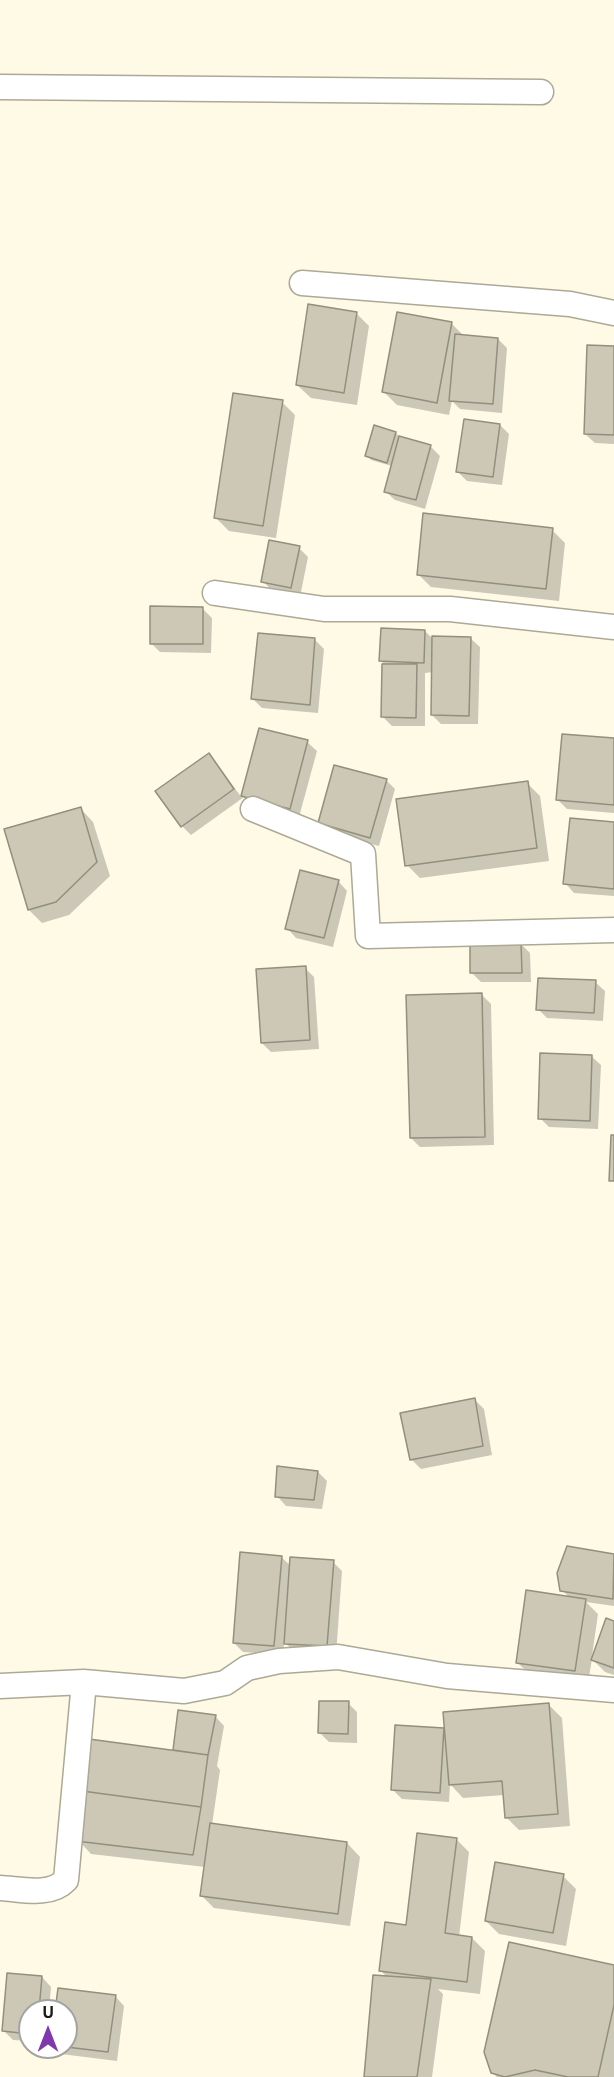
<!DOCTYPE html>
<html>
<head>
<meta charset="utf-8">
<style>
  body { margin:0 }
  #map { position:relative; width:614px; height:2077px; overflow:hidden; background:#fefae6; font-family:"Public Sans",sans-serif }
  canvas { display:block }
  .north { position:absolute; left:18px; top:1999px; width:60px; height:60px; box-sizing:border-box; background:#fff; border:2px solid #a4a3a1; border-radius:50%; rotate:0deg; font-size:16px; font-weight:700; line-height:24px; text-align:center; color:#1b1a13 }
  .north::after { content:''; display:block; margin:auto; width:21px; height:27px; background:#7f39ad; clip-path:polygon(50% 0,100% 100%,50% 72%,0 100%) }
</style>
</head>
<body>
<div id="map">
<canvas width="614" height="2077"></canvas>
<div class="north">U</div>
</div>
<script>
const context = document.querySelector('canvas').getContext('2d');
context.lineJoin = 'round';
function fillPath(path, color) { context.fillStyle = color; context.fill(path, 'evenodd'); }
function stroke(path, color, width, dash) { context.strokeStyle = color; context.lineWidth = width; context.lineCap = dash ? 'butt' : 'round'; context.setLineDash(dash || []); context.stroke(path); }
const shadow = new Path2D(`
  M356 313 369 326 357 405 311 398 297 385Z
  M451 323 464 336 498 339 507 348 502 413 460 409 452 401 449 415 397 405 384 392Z
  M614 348V444L595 443 585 434Z
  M282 402 295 415 276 538 229 531 216 518Z
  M500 425 509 434 502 485 467 481 457 471Z
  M396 433 401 438 430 446 440 456 425 509 395 500 385 491 392 466 371 460 367 455Z
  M552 530 565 543 559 601 431 587 418 574Z
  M299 548 308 557 300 597 272 591 263 581Z
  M203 609 212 618 211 653 160 652 151 643Z
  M425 631 434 640 470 638 480 647 478 724H441L432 715 433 672 425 673V726H392L383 717V663L381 661Z
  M315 640 324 649 318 713 262 708 253 699Z
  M260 729 307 742 317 751 299 817 252 805 244 797 191 835 182 826 208 755 217 764 242 798Z
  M614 740V813L567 809 557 799Z
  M386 780 395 789 379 846 329 832 320 823Z
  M527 783 540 796 549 861 420 878 407 865Z
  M80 808 93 822 110 876 69 915 42 923 29 910Z
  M614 823V896L574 893 565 883Z
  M338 881 347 891 333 947 296 938 287 928Z
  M521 944 530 953 531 982H481L472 973Z
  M305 968 314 977 319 1049 271 1052 262 1043Z
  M595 982 605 991 603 1021 547 1018 538 1009Z
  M482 995 491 1004 494 1145 420 1147 411 1138Z
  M591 1056 601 1065 598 1129 549 1127 540 1118Z
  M475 1400 484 1409 492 1455 421 1469 412 1460Z
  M318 1472 327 1481 322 1509 286 1506 277 1496Z
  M568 1547 614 1556V1606L586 1602 598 1614 592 1656 614 1623V1675L605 1672 592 1659 588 1683 530 1675 517 1662 570 1598 562 1590Z
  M281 1557 291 1566 333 1562 342 1571 336 1655 295 1652 284 1642 283 1655 243 1652 234 1643Z
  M348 1703 357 1712V1743L329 1742 320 1733Z
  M549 1705 562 1718 570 1826 519 1830 506 1817 504 1795 463 1798 450 1784 449 1802 402 1799 393 1790 443 1729 447 1732Z
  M215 1716 224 1726 217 1766 220 1770 212 1825 347 1843 360 1857 350 1926 214 1908 201 1895 205 1867 91 1854 78 1840 177 1752 174 1750Z
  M456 1839 469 1852 459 1937 472 1938 485 1951 480 1994 438 1989 443 1994 432 2077H365L388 1978 380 1970 408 1927Z
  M563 1876 576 1889 566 1946 499 1934 486 1921Z
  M614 1967V2077H497L492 2072Z
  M42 1977 51 1987 49 2011H30V2041L13 2040 4 2031Z
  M115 1996 124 2006 117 2061 61 2054 55 2047H66V2011H56Z`);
const building = new Path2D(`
  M308 304 357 312 344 393 296 385Z
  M397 312 452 322 437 403 382 392Z
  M455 334 498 338 493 404 449 401Z
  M587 345 614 346V435L584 434Z
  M233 393 283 400 263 526 214 518Z
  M464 419 500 424 493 477 456 472Z
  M374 425 396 432 387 463 365 456Z
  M399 436 431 445 416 500 384 492Z
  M423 513 553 528 546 589 417 575Z
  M269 540 300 546 291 588 261 582Z
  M150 606 203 607V644H150Z
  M381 628 425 630 424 663 379 661Z
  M258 633 315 638 310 705 251 699Z
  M432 636 471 637 469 716 431 715Z
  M382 664H417L416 718 381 717Z
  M259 728 308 740 290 809 241 796Z
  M562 734 614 738V805L556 800Z
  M209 753 234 789 181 827 155 791Z
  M334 765 387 779 370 838 318 823Z
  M528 781 537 848 405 866 396 799Z
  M81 807 97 862 56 902 28 910 4 829Z
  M570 818 614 822V889L563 884Z
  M300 870 339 880 324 938 285 929Z
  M521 942 522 973H470V943Z
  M306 966 310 1040 261 1043 256 969Z
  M538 978 596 980 594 1013 536 1010Z
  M482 993 485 1137 410 1138 406 995Z
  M540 1053 592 1055 590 1121 538 1119Z
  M611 1135H614V1181H609Z
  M475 1398 483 1446 410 1460 400 1413Z
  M277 1466 318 1471 314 1500 275 1497Z
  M567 1546 614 1554 613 1599 560 1591 557 1573Z
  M240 1552 282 1556 274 1646 233 1643Z
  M290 1557 334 1560 327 1646 284 1644Z
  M526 1590 586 1599 575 1671 516 1663Z
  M606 1618 614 1621V1668L591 1660Z
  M319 1701H349L348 1734 318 1733Z
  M549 1703 558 1814 505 1818 502 1781 449 1785 443 1712Z
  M178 1710 216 1715 208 1755 173 1750Z
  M395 1725 444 1728 440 1793 391 1790Z
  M89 1739 208 1755 201 1807 82 1791Z
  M82 1791 201 1807 193 1855 76 1841Z
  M210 1823 347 1842 338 1914 200 1896Z
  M417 1833 457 1838 445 1933 472 1937 467 1982 379 1971 385 1922 406 1925Z
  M495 1862 564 1874 553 1933 485 1921Z
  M509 1942 614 1965V2005L598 2077H568L535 2070 505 2077 491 2073 484 2052Z
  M7 1973 42 1976 39 2011H30V2034L2 2031Z
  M373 1975 431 1979 417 2077H364Z
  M58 1988 116 1995 108 2052 66 2047V2011H55Z`);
const street = new Path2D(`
  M0 87 541 92
  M302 283 570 304 614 313
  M215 593 324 609H450L614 627
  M253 809 363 854 368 936 614 930
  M0 1686 84 1682 184 1691 225 1683 247 1668 279 1661 338 1657 447 1676 614 1690
  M0 1888C21 1889 50 1897 66 1880L84 1682`);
fillPath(shadow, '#0003');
fillPath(building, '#ccc8b5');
stroke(building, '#928f7d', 1.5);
stroke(street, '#aca996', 27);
stroke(street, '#fff', 24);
</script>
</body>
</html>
